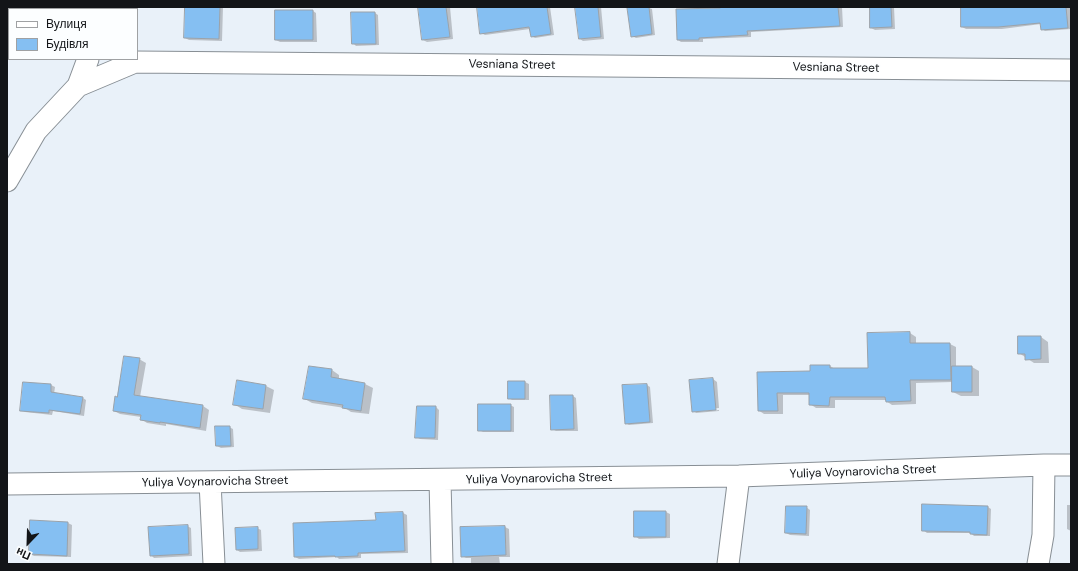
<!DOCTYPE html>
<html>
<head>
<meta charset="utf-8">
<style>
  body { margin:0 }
  #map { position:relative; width:1078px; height:571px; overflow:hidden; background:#e9f1f9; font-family:"DM Sans",sans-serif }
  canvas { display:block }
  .frame { position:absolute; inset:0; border:8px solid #131518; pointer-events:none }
  .legend { position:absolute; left:8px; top:8px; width:130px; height:52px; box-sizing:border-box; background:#fcfeff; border:1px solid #9fa1a3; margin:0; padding:5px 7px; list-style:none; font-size:12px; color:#131518 }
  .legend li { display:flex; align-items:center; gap:8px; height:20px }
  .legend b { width:20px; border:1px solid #9fa1a3 }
  .north { position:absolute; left:8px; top:523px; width:40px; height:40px; -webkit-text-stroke:3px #fcfeff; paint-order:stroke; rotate:203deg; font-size:11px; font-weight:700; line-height:16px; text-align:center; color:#131518 }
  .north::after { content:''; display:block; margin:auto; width:14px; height:18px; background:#131518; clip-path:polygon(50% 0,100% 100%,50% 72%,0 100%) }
</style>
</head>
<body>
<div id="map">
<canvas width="1078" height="571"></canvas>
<div class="frame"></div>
<ul class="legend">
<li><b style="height:5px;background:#fff"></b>Вулиця</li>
<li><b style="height:11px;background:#85bff2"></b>Будівля</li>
</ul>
<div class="north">Пн</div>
</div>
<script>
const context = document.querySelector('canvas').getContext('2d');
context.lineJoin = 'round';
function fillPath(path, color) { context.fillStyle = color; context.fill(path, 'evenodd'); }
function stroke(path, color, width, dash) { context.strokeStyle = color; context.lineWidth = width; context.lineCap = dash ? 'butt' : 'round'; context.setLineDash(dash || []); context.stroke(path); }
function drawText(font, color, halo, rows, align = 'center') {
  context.font = font + ' "DM Sans",sans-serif'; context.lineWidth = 3; context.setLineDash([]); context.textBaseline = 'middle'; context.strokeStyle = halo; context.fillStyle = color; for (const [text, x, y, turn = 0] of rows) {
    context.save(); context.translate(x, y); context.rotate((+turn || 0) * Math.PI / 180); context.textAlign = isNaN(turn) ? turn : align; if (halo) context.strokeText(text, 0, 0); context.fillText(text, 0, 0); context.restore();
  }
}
const shadow = new Path2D(`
  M186 7H223L222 41 189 40 185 38Z
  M419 7H450L453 39 427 42 423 40Z
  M478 7H550L554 35 535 38 531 36 530 29 485 35 481 33Z
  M576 7H601L604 39 583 41 580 39Z
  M646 7 652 9 655 35 636 38 632 36Z
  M721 7H842L843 27 751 32V37L703 39V42H681L678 40 721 9Z
  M871 7H894L895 29 875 30 871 28Z
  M962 7H1071V29L1045 31 1042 29 1041 24 1002 29H966L962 27Z
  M313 11 316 13 317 42H280L276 40Z
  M375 13 378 15 379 45 356 46 353 43Z
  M910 333 916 337V344H950L956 347V367H972L979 371V396H961L953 392V382L916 383V404L892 405 886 401V400H835V408H816L810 404V395H783V414H764L758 410V373L811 372V366H830L835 369H869Z
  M1041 337 1048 342 1049 363H1034L1019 353Z
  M139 359 146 363 140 397 203 406 209 410 206 431 166 424V426L147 423 141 419V417L120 414 114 411 118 398Z
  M332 370 339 375V380L365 384 373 388 369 414 351 412 345 408 312 403 305 399Z
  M713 379 717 382 719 408 695 410V412L693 411Z
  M238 382 266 386 274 390 270 413 242 409 234 404Z
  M509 382H525L529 384V400H512L509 398Z
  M24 383 51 385 55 387 54 394 83 398 86 400 84 416 53 411 52 415 25 412 22 410Z
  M647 385 650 387 653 423 629 425 625 423Z
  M573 396 576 398 578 431H556L552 429Z
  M510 405 514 407V432H483L479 430Z
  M436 407 439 410 438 440 420 439 416 437Z
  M719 410V411L696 413 695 412Z
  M229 427 233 429 234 447 221 448 217 446Z
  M1067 505H1071V531L1067 529Z
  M806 507 810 510 809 536 790 535 786 533Z
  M988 507 991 509 990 536H974L971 533H927L923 530Z
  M635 512H666L670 514V538L639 539 635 536Z
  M403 513 407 515 408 553 361 554V558L339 559 337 557 299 559 295 557 377 521Z
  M31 521 68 523 72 525 71 557 34 556 30 554Z
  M187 526 191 528 192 556 154 558 151 555Z
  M505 527 509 529 510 557H499L500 564H471V558H466L462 556Z
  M257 528 261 530 262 551 240 552 237 550Z`);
const building = new Path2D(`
  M185 7H220L219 39 184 38Z
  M418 7H446L450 37 422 40Z
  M477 7H547L551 34 531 37 529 27 480 34Z
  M575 7H598L601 37 579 39Z
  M638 7H649L652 34 631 37 627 8Z
  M720 7H838L840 26 747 31 748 35 699 38V40H677L676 9 720 8Z
  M870 7H891L892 27 870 28Z
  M961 7H1066L1068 28 1041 30 1040 23 998 27H961Z
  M275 10H313V40H275Z
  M351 12H375L376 44H352Z
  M910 332V343H950L951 380H910L911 401 886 402 885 397H830L829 406 809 405V393H777L778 411H758L757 372 810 371V365H830V368H868L867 333Z
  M1018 336H1041V359L1025 360V354H1018Z
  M124 356 140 358 134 395 203 405 200 428 160 422V423L140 420 141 415 113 411 115 396 117 397Z
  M309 366 332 369 331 377 365 383 361 411 342 408 343 405 303 399Z
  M952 366H972V392H952Z
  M713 378 716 410 692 412 689 380Z
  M237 380 266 385 263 409 233 405Z
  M508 381H525V399H508Z
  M23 382 51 384V392L83 397 80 414 49 410V413L20 411Z
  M647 384 650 422 625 424 622 385Z
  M550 395H573L574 429 551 430Z
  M478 404H511V431H478Z
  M417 406H436L435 438H415Z
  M215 426H230L231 446H216Z
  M922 504 988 506 987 535 970 534V532L922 531Z
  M786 506H807L806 534 785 533Z
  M634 511H666V537H634Z
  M403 512 405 551 358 553V556L335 557V556L294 557 293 523 376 520 375 513Z
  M30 520 68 522 67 556 29 554Z
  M188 525 189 554 150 556 148 527Z
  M505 526 506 555 461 557 460 527Z
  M258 527V549L236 550 235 528Z`);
const minor = new Path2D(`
  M106 9 107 7
  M78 86 88 59
  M7 181 36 131 78 86 135 62 1071 70
  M440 480 442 564
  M210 482 214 564
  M7 484 739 476 1044 465H1071
  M728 564 739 476
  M1038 564 1043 535 1044 465`);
const streetNames = [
  ["Vesniana Street",512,65,1],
  ["Vesniana Street",836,68,1],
  ["Yuliya Voynarovicha Street",863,472,-2],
  ["Yuliya Voynarovicha Street",539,479,-1],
  ["Yuliya Voynarovicha Street",215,482,-1]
];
fillPath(shadow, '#0003');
fillPath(building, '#85bff2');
stroke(building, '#9ba2a9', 1);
stroke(minor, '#888f95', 23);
stroke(minor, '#fff', 21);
drawText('12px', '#131518', '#fcfeff', streetNames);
</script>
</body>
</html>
